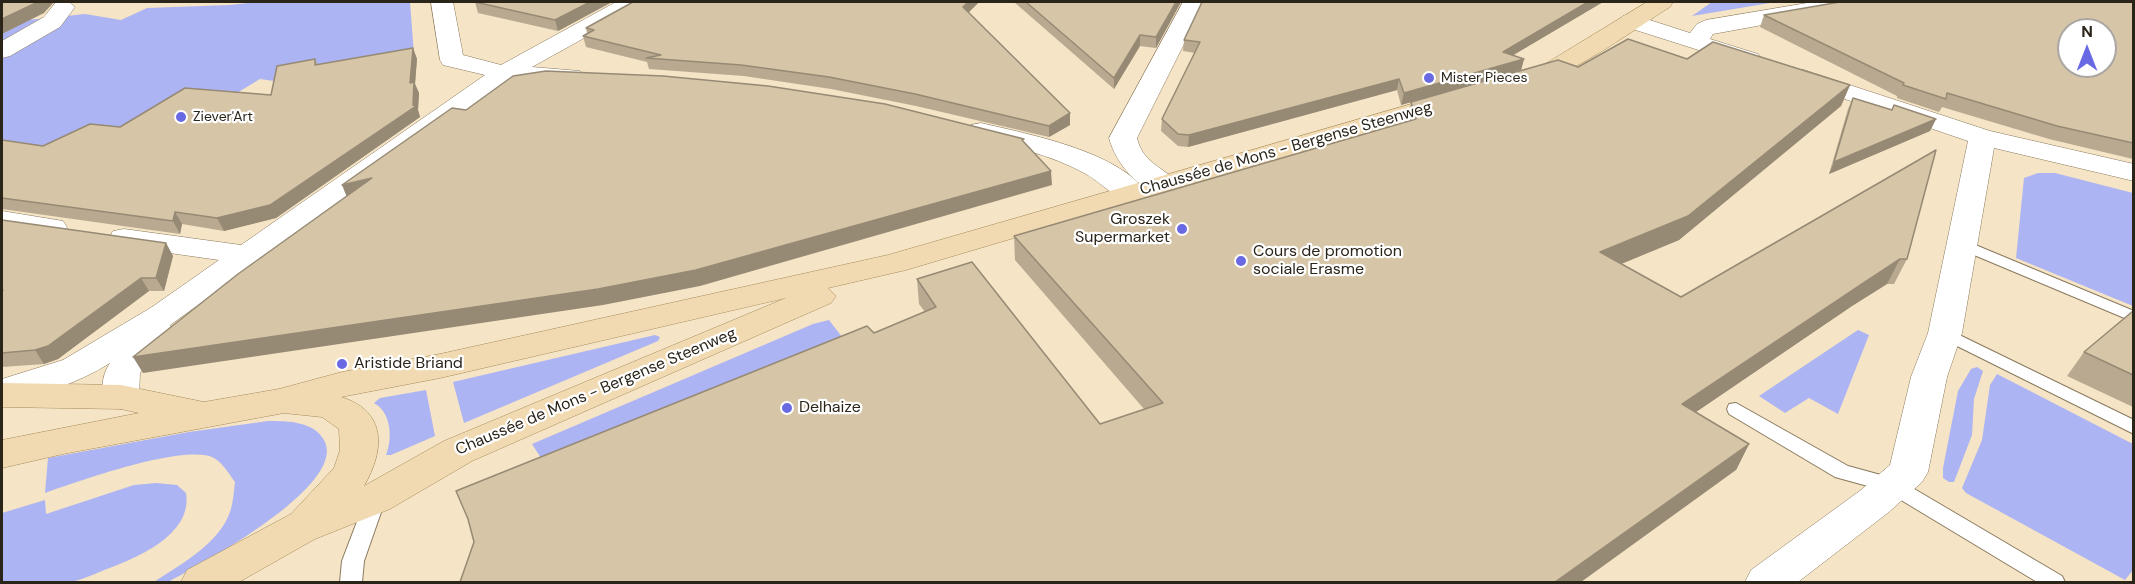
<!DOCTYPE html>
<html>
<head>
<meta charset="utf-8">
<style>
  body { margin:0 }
  #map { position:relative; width:2135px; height:584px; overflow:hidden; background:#f5e4c5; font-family:"DM Sans",sans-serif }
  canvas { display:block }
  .frame { position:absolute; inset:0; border:3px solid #2b2419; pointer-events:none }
  .north { position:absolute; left:2057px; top:18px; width:60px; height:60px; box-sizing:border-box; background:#fff; border:2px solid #aaa7a3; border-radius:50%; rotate:0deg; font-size:16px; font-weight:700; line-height:24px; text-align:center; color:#2b2419 }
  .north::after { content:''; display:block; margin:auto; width:21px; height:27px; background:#6969e3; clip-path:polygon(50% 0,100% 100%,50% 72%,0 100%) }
</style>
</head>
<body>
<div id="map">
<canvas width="2135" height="584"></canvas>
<div class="frame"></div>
<div class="north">N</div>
</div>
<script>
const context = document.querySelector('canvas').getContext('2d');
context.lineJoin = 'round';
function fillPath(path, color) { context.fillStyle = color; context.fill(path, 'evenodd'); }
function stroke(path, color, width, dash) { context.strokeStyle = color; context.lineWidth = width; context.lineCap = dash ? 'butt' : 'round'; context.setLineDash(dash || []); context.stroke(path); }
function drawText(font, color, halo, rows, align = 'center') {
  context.font = font + ' "DM Sans",sans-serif'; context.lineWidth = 4.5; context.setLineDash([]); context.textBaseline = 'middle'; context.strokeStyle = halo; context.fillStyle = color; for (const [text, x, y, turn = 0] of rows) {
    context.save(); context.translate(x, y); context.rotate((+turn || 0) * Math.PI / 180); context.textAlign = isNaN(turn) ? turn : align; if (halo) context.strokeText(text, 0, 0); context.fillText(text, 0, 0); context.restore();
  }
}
const green = new Path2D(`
  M257 2H410L414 55 281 82 260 79 222 102 127 139 96 135 2 154V34L28 20 85 14 121 20 147 8 230 5Z
  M1712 2H1776L1692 16Z
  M2038 173H2055L2133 193V306L2016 258 2024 178Z
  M829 320 842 337 541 458 532 444 813 324Z
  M1858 330 1869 335 1838 414 1809 398 1785 413 1759 396Z
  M655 335 660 337 658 341 464 423 453 382Z
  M1977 367 1983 371 1974 399 1972 435 1954 482H1949L1943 478V468L1958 391 1971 369Z
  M1997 374 2133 444V570L2125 580 1966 493 1962 488 1982 440 1990 385Z
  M426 390 435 436 391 455H386C393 438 391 412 374 403L380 398Z
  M268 421C288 421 315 421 325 442 345 487 200 565 168 582H154C181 564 221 543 231 509 233 501 234 491 235 482 229 474 223 463 214 458 184 443 77 482 45 493L48 458 189 432Z
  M156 483 177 485 186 493C193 536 134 559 102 571 92 575 81 580 71 582 51 584 22 583 2 582V513L45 500 46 514 134 485Z`);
const lane = new Path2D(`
  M1961 239 2134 311V322L1955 247 1953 244 1955 241Z
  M1945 328 2134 420V434L1939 337 1936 333 1939 329Z
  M1736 403 1848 466 1899 480 2062 576 2065 582H2037L1886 491 1835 477 1729 414 1727 409 1729 404Z
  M376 490 383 493 386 498 364 561 362 582H340L342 561 366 498 369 493Z`);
const street = new Path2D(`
  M56 2H69L75 7 60 27 10 56 2 58V41L44 17Z
  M431 2H453L463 55 501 65 616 2H643L640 7 532 67 580 71 583 76 580 81 571 83 510 81 170 325 171 327 140 373 139 397 134 406 121 409 108 406C100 393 101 376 110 363 77 384 39 395 2 403V379L63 360 152 307 219 260 113 245 109 238 113 231 124 229 241 245 485 75 443 65 440 60Z
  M1183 2H1205L1137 138C1144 166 1164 165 1178 185L1174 191C1144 199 1116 165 1109 138Z
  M1813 2H1861L1858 7 1850 9 1713 34 1710 39 1758 54 1761 59 1758 64 1749 66 1623 26 1620 21 1623 16 1631 14 1690 33 1697 24 1706 20Z
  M1804 70 1990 131 2134 164V181L1994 148 1962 333 1947 377 1928 472 1922 482 1889 512 1798 582H1745L1751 570 1861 490 1890 465 1911 377 1928 333 1968 141 1795 82 1792 77 1795 72Z
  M981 123C1028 134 1118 151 1147 193L1142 199C1119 205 1105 185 1086 174 1050 154 1011 146 971 137L968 131 971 125Z
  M2 211 63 221 67 227 63 233 52 236 2 229Z`);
const primary = new Path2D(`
  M1647 2H1673L1670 7C1637 27 1550 93 1514 84L1511 79 1514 74 1540 67Z
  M1453 92 1462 95 1466 100 1462 105 906 270 828 288 836 296 831 303 472 461 390 509 315 539 239 582H181L187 570 291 514 334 468 340 450 339 429 322 417 284 413 63 454 2 468V440L139 413 121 409 2 407V383L121 385 204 402 279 389 342 372 440 354 888 255ZM786 298 444 441 364 486C385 450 387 411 341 397L440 378Z`);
const wall = new Path2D(`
  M475 2H612L558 31 478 13Z
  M633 2H979L968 13 1070 113V125L1049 137 916 106 831 89 744 76 649 69 647 62 586 47 583 36 587 33 586 28Z
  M1014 2H1181L1156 48 1140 46 1114 89Z
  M1603 2 1513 55 1524 59 1521 70 1401 105 1397 90 1188 147 1178 146 1161 131 1162 119 1195 53 1183 51 1184 40Z
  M2133 2V159L2049 139 1942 107 1939 112 1897 98V96L1760 27 1764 15Z
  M413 48 417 59 415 84 419 93 418 110 420 117 276 218 224 231 182 224 180 234 2 209V140L43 146 120 127 271 95 315 59 318 65Z
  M1687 59 1850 85 1841 106 1679 240 1621 264 1681 297 1936 150 1907 259 1894 284H1887L1852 306 1696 412 1749 444 1736 470 460 582 874 333 925 312 919 304 917 279 1100 424 1144 409 1015 260 1014 236 1407 122 1411 102 1578 67Z
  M1853 98 1892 110 1936 119 1930 131 1829 174 1848 109Z
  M2 220 166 243 173 256 164 291H149L58 359 44 364 2 367Z
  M2133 311V407L2067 376 2084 352Z`);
const shadedWall = new Path2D(`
  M38 2H54L44 13 2 34V19Z
  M590 2H612L558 31 555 20Z
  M968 2H979L963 18V7Z
  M1176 2H1181L1156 48V37Z
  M1588 2H1603L1500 63 1503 52Z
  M1140 35V46L1114 89V78Z
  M413 48 417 59 415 84 419 93 418 110 420 117 276 218 224 231 217 218 410 83Z
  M1524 59 1521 70 1401 105 1404 93Z
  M1399 79 1397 90 1188 147 1189 135Z
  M1850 85 1841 106 1679 240 1592 276 1600 252Z
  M1070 113V125L1049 137V126Z
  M1936 119 1930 131 1829 174 1834 162Z
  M1051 171 1052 185 700 286 603 305 143 373 133 357Z
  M372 178 348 200 342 185Z
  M175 212 182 224 180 234 173 221Z
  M166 243 173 256 164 291 156 278Z
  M1900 259 1887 284 1852 306 1671 429 1682 404 1865 282Z
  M141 278 149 291 58 359 44 364 35 350Z
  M1749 444 1736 470 1581 582H1555Z`);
const building = new Path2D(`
  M2 2H38L2 19Z
  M475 2H590L555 20Z
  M633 2H968L963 7 1070 113 1049 126 915 94 829 77 741 65 646 58 661 55 583 36 594 30 586 28Z
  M1026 2H1176L1156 37 1140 35 1114 78Z
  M1202 2H1588L1503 52 1524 59 1404 93 1399 79 1189 135 1178 134 1162 119 1200 42 1184 40Z
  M1840 2H2133V143L2057 126 1947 93 1946 99 1903 85 1904 83 1764 15ZM2069 30H2105V66H2069Z
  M1628 39 1687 59 1713 42 1850 85 1688 216 1600 252 1681 297 1936 150 1907 259H1900L1865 282 1682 404 1749 444 1555 582H460L474 542 468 519 456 491 867 326 874 333 936 307 917 279 972 262 1100 424 1163 403 1014 236 1416 119 1411 102 1558 60 1578 67Z
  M413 48 410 83 414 82 413 105 416 106 270 205 217 218 175 212 173 221 2 198V140L43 146 90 124 120 127 185 88 271 95 277 66 315 59V65Z
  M546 71 663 76 768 86 885 104 1024 139 1022 140 1051 171 696 270 598 289 133 357 238 274 372 178 342 185 452 108 466 110 513 76Z
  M1853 98 1892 110 1894 105 1936 119 1834 162Z
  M2 220 166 243 156 278H141L48 346 35 350 2 353V290H3L2 289Z
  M2133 311V375L2084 352Z`);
const markers = [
  [1429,78,6,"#6969e3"],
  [181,117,6,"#6969e3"],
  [1182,229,6,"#6969e3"],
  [1241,261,6,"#6969e3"],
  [342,364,6,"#6969e3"],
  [787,408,6,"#6969e3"]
];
const farPoinames = [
  ["Mister Pieces",1441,78],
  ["Ziever'Art",193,117]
];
const streetNames = [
  ["Chaussée de Mons - Bergense Steenweg",1286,149,-16],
  ["Chaussée de Mons - Bergense Steenweg",596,392,-23]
];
const poiNames = [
  ["Groszek",1170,220,"right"],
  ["Supermarket",1170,238,"right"],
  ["Cours de promotion",1253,252],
  ["sociale Erasme",1253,270],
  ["Aristide Briand",354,364],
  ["Delhaize",799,408]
];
fillPath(green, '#adb4f3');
stroke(lane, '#89795e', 2);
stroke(street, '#89795e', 1);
stroke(primary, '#a58b5b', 1);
fillPath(lane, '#fff');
fillPath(street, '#fff');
fillPath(primary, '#f1dab2');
fillPath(wall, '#b8a990');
fillPath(shadedWall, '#968a75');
fillPath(building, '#d6c5a7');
stroke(building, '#968a75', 1.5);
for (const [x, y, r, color] of markers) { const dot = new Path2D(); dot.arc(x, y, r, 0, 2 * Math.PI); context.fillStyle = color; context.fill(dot); stroke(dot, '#fff', 2); }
drawText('14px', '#2b2419', '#fff', farPoinames, 'left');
drawText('16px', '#2b2419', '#fff', streetNames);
drawText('16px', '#2b2419', '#fff', poiNames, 'left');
</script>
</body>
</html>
